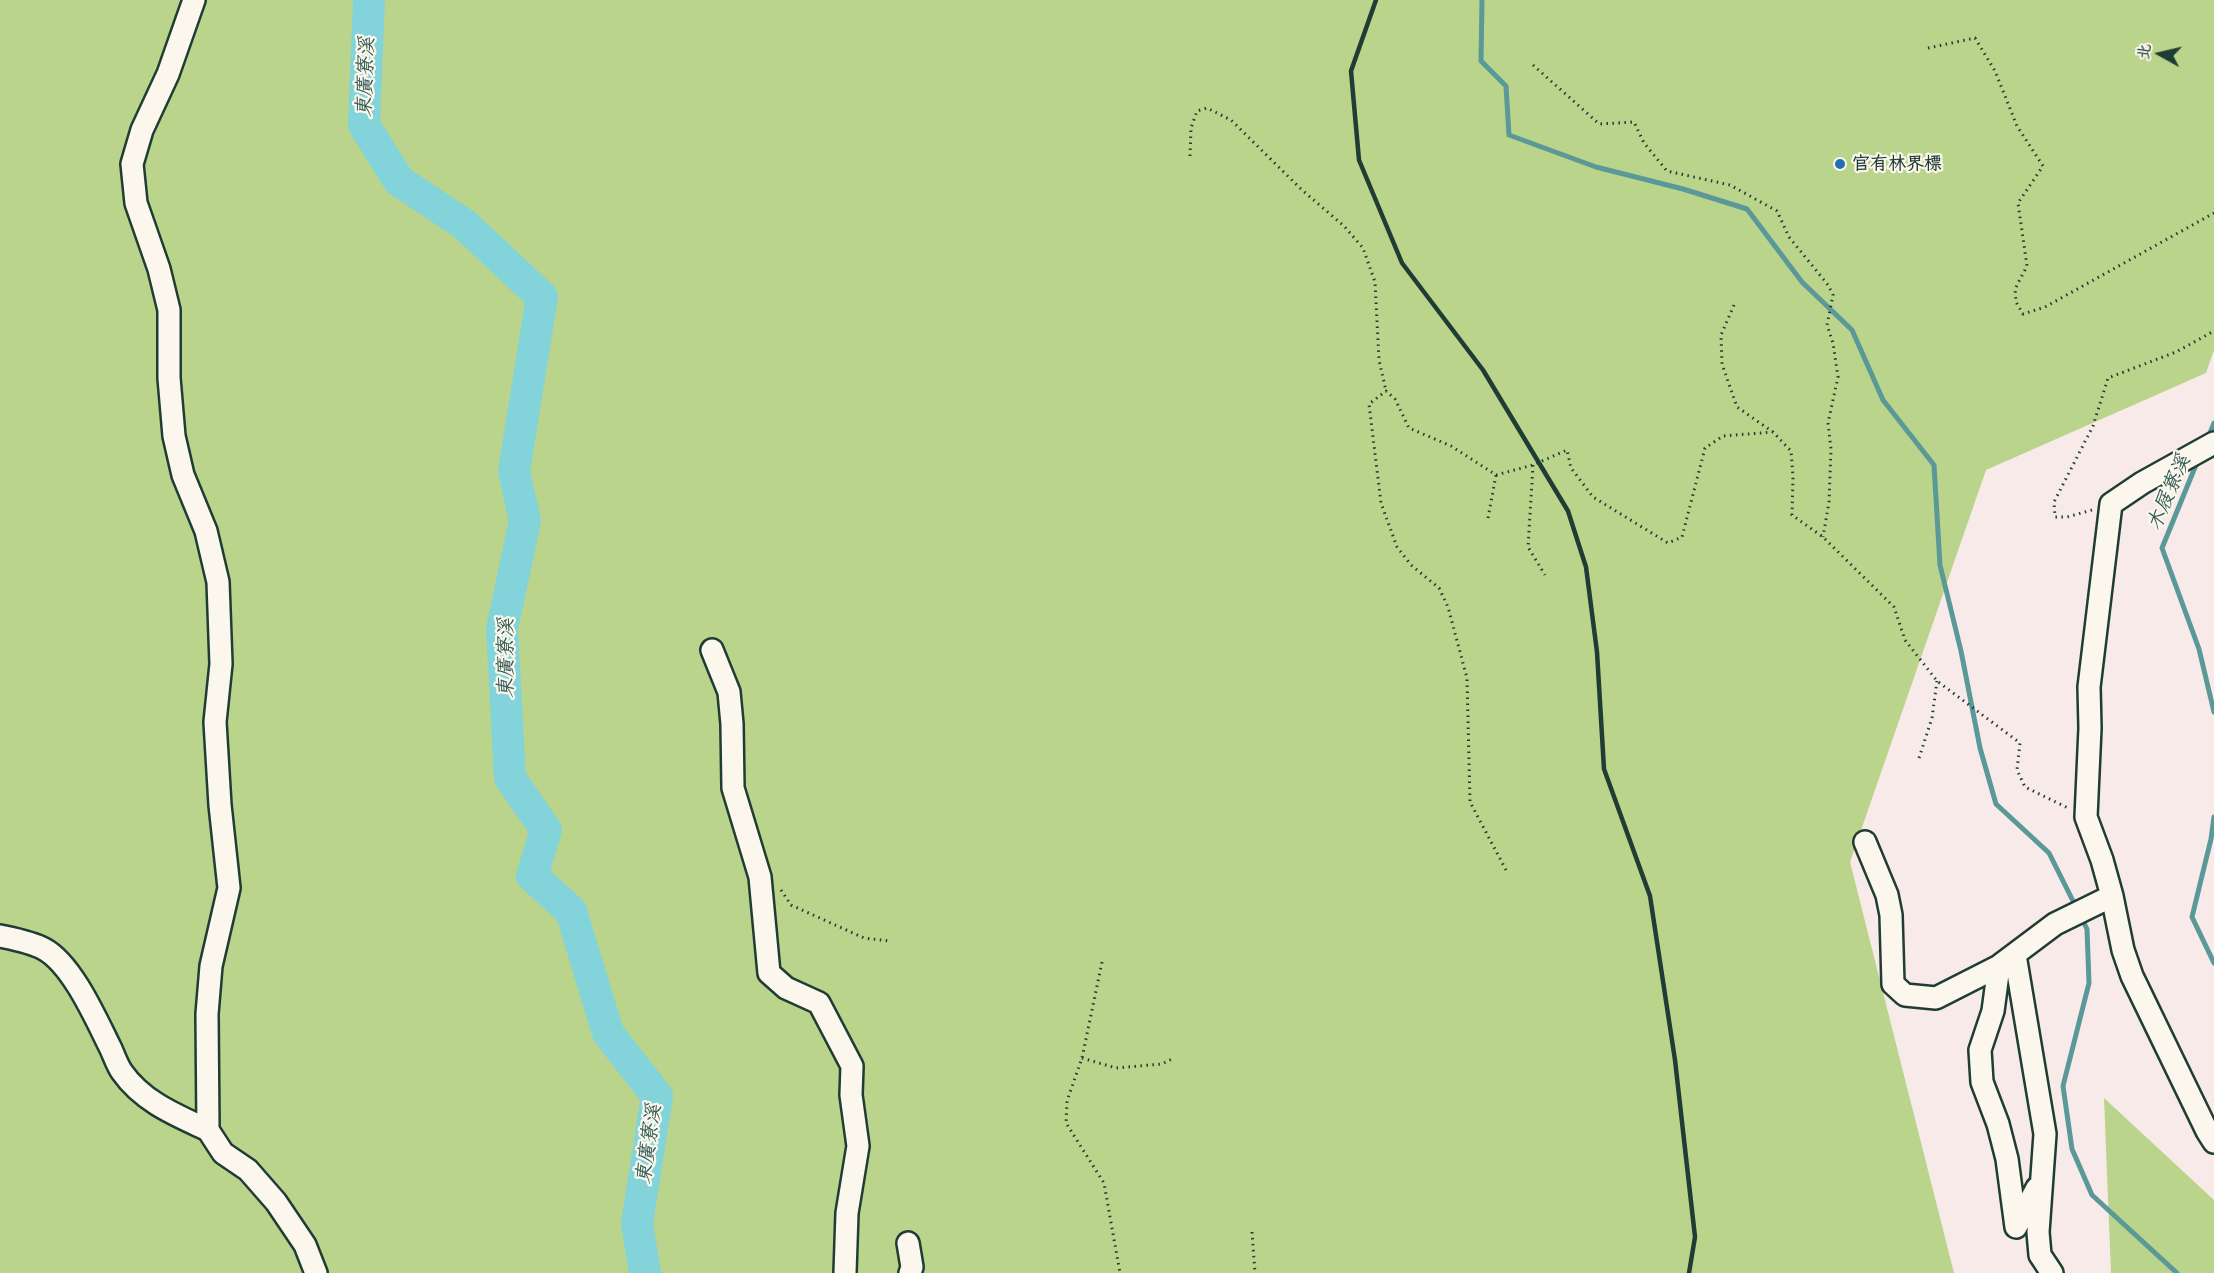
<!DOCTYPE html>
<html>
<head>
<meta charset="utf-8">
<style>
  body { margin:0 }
  #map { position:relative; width:2214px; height:1273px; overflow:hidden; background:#f7eae8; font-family:"Playpen Sans","LXGW WenKai TC",sans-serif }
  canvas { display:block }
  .north { position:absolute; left:2130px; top:24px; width:60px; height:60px; -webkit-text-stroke:4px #fbf7ec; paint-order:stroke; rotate:278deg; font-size:16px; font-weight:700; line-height:24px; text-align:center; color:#1f3d34 }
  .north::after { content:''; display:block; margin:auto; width:21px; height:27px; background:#1f3d34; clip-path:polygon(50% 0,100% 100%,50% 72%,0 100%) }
</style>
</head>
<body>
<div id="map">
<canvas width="2214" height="1273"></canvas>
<div class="north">北</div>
</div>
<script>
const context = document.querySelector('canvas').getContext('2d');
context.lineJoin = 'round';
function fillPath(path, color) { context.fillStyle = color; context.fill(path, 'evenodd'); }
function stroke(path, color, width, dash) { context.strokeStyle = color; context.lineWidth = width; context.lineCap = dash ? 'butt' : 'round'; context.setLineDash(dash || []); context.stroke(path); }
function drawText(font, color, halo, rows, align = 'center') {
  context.font = font + ' "Playpen Sans","LXGW WenKai TC",sans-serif'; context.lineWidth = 4.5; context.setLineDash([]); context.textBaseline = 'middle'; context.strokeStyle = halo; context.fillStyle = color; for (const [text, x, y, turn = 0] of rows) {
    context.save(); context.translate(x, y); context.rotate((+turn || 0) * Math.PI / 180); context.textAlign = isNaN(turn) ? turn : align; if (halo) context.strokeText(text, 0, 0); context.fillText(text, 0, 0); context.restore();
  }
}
const green = new Path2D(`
  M0 0H2214V350L2206 373 1986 470 1850 862 1954 1273H0Z
  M2104 1098 2214 1200V1273H2111Z`);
const stream = new Path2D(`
  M1482 0 1481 61 1506 86 1509 135 1596 167 1683 189 1747 209 1802 282 1852 330 1883 400 1934 465 1940 565 1961 651 1980 748 1996 804 2049 853 2077 909
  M2208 438 2214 423
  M2198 460 2162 548 2199 649 2214 712
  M2214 817 2211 839 2192 917 2214 963
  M2081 917 2087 929 2089 983 2063 1086 2072 1149 2092 1195 2177 1273`);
const river = new Path2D(`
  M369 0 364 125 399 181 464 224 542 297 514 471 525 521 502 629 510 778 546 830 532 876 571 911 608 1033 657 1096 637 1223 645 1273`);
const path = new Path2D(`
  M1928 48 1975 38 1995 71 2017 126 2043 166 2018 203 2027 266 2015 289 2016 302 2023 314 2045 307 2214 213
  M1533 65 1599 124 1634 122 1644 143 1667 171 1730 185 1777 211 1789 237 1828 285 1833 295 1827 325 1833 343 1838 377 1828 423 1831 449 1829 502 1823 537
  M1190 156 1191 128 1197 111 1207 108 1231 120 1302 190 1344 226 1363 248 1375 282 1379 360 1386 391
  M1734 305 1721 335 1722 364 1737 407 1773 432 1791 451 1793 477 1792 515 1823 537 1894 607 1905 640 1937 681 2020 743 2017 770 2025 787 2068 808
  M1533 465 1528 547 1545 575
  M2092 510 2067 517H2055L2054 502 2093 426 2108 378 2176 352 2214 331
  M1488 518 1496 475
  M1919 758 1932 718 1937 681
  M1506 870 1470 802 1467 678 1448 607 1439 588 1411 565 1397 547 1381 503 1369 404 1386 391 1395 399 1409 428 1451 446 1496 475 1533 465 1567 450 1571 468 1593 497 1668 543 1682 537 1705 448 1723 436 1773 432
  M781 890 791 905 864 938 889 941
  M1102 962 1082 1058 1067 1101 1066 1123 1104 1183 1120 1273
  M1082 1058 1116 1068 1162 1064 1172 1059
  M1252 1232 1255 1273`);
const minor = new Path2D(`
  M194 0 168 74 142 130 132 164 136 203 159 269 169 310V378L174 436 183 475 206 531 218 582 221 664 215 722 220 805 229 888 211 966 207 1014 208 1130 223 1153 248 1170 276 1202 305 1245 316 1273
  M2214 443 2142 483 2111 504 2089 687 2090 728 2086 817 2102 860 2112 896 2123 950 2132 976 2207 1131 2214 1142
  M712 650 729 692 732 724 733 788 760 877 769 973 786 988 819 1003 852 1066 851 1095 858 1146 847 1213 845 1273
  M1865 842 1887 895 1891 915 1893 984 1905 995 1936 998 1999 966 2055 924 2112 896
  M0 936C14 939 31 942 44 949 72 964 96 1019 110 1047 114 1055 117 1065 122 1072 143 1102 176 1115 208 1130
  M2015 955 2045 1134 2038 1232 2040 1255 2052 1273
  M1999 966 1993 1011 1980 1050 1982 1082 1998 1124 2007 1159 2016 1227 2037 1188
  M908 1243 912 1267 910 1273`);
const rail = new Path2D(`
  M1376 0 1351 71 1359 160 1402 263 1483 370 1568 511 1586 567 1597 652 1604 769 1650 896 1675 1060 1695 1237 1689 1273`);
const markers = [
  [1840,164,6,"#1f6fb2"]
];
const poiNames = [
  ["官有林界標",1852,164]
];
const waterNames = [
  ["東廣寮溪",366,77,-88],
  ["木屐寮溪",2169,493,-67],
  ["東廣寮溪",506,658,-90],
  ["東廣寮溪",649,1144,-82]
];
fillPath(green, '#bad48b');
stroke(stream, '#5b9898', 5);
stroke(river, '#83d4da', 32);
stroke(minor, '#1f3d34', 26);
stroke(path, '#1f3d34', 3, [1.5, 4.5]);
stroke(minor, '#fbf7ec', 21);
stroke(rail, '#1f3d34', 4.5);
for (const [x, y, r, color] of markers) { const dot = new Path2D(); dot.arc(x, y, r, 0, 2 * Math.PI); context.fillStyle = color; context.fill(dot); stroke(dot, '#fbf7ec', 2); }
drawText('bold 18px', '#1f3d34', '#fbf7ec', poiNames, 'left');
drawText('italic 20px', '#335b55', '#fbf7ec', waterNames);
</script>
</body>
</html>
